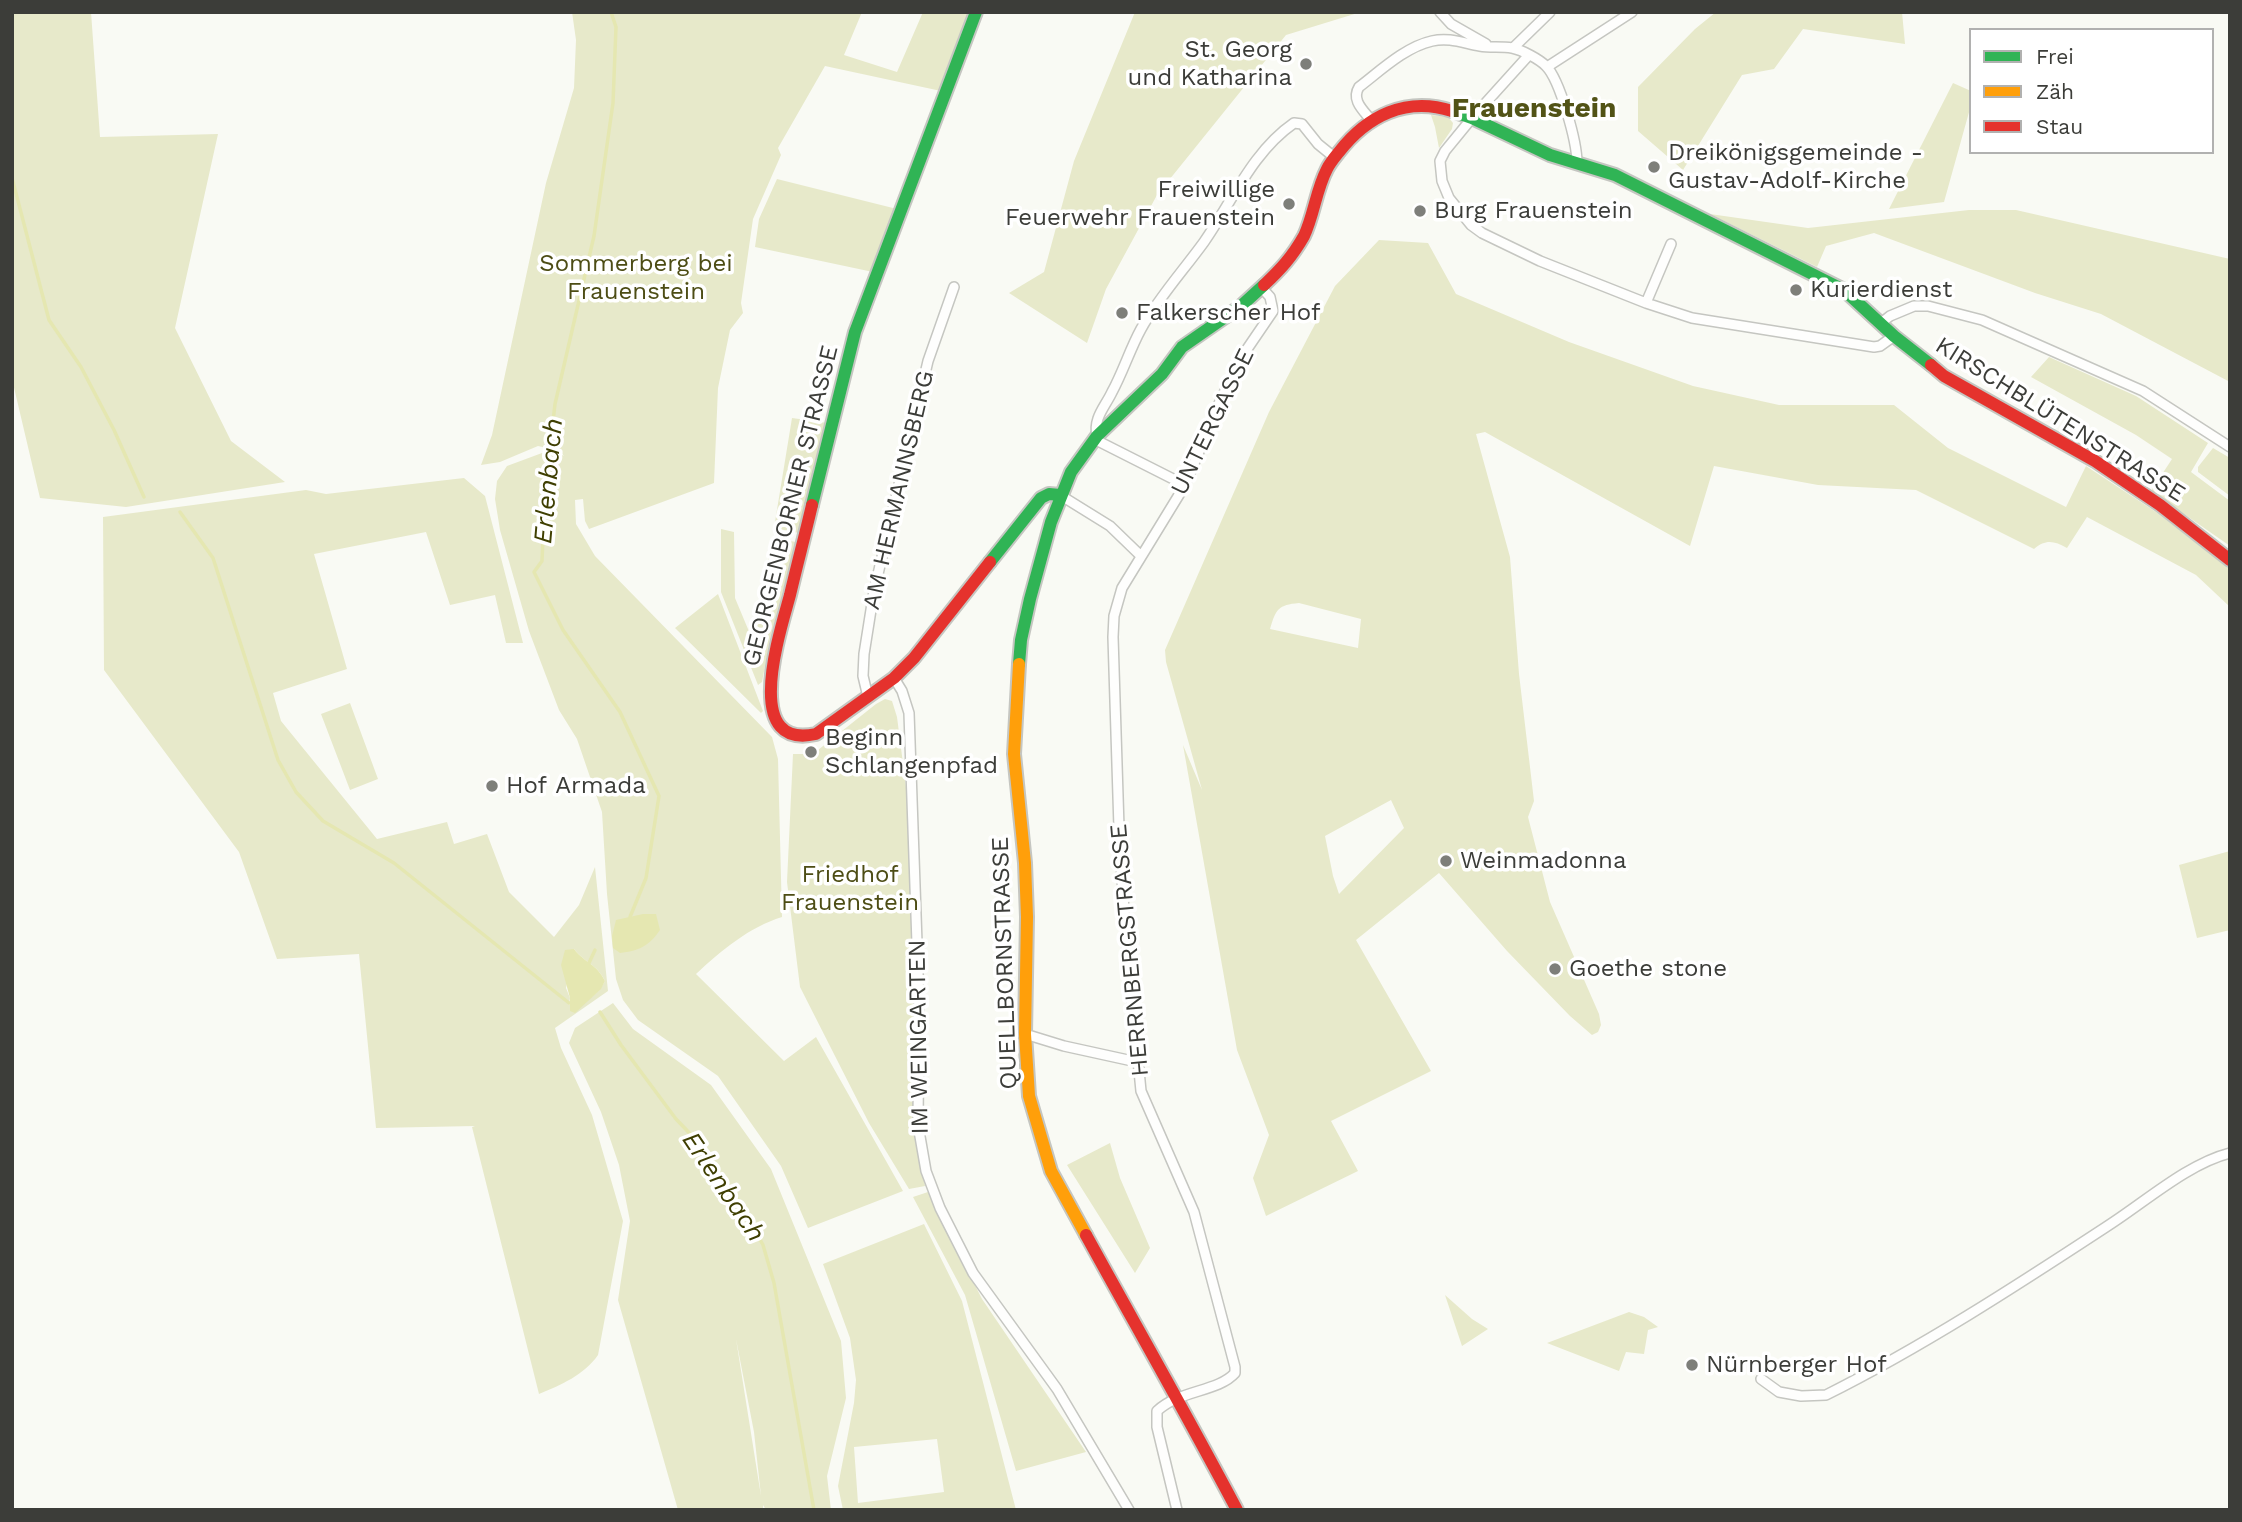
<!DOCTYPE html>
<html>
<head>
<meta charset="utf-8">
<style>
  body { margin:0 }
  #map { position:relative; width:2242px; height:1522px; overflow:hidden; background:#f9faf4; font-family:"Work Sans",sans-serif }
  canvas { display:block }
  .frame { position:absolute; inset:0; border:14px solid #3c3d39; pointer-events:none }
  .legend { position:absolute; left:1969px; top:28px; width:245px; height:126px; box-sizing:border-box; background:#fff; border:2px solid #b1b1b0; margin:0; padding:9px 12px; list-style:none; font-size:21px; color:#3c3d39 }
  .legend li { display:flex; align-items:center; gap:14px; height:35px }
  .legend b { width:35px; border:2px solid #b1b1b0 }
</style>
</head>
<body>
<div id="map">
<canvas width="2242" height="1522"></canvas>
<div class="frame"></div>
<ul class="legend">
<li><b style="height:9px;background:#30b455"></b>Frei</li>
<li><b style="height:9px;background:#ff9f0a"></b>Zäh</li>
<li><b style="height:9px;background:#e5322d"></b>Stau</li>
</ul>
</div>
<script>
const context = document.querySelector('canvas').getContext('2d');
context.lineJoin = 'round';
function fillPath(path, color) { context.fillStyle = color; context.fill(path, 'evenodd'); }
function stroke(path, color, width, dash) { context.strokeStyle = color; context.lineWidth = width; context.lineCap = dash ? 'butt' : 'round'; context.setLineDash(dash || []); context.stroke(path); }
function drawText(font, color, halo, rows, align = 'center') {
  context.font = font + ' "Work Sans",sans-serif'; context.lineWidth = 7; context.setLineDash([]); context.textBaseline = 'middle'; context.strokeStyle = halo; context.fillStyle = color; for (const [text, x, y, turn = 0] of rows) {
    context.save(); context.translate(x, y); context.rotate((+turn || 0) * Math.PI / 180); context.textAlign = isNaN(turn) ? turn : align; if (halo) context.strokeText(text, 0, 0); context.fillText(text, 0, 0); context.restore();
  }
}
const green = new Path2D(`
  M12 12H91L100 137 218 134 175 328 231 441 285 482 126 507 40 498 12 379Z
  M572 12H862L844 55 897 72 923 12H973L941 91 825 66 778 148 781 155 753 219 741 303 743 313 730 330 718 388 714 483 589 529 585 521 583 499 575 500 576 524 595 556 772 737 778 759 782 917C749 927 721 951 696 974L784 1061 816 1037 903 1191 808 1228 781 1166 718 1076 638 1020 623 1000 616 979 607 894 602 812 577 739 559 710 529 631 500 530 495 499 497 481 507 466 542 453 557 452 564 456 560 451 538 446 500 462 481 465 492 435 546 183 574 88 576 40Z
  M1135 12H1361L1286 35 1157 195 1106 289 1087 343 1009 293 1044 272 1074 161Z
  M1716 12H1902L1905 44 1803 29 1774 69 1742 75 1683 170 1638 131V87L1695 29Z
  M1953 83 1971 91V105L1944 202 1889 209Z
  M1431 115 1448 117 1453 123 1452 129 1439 148 1435 127Z
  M777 179 897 209 873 272 755 247 759 219Z
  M1969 210H2016L2230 259V382L2101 314 2035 293 1874 233 1826 246 1817 267 1710 214 1808 228Z
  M1379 240 1428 243 1456 294 1569 342 1693 386 1779 405H1894L1948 448 2066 507 2086 466 2156 512 2230 569V607L2196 575 2087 517 2067 548C2054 541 2046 539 2034 549L1916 490 1818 485 1714 466 1690 546 1485 432 1476 434 1510 557 1519 674 1534 801 1528 817 1550 902 1599 1014 1601 1025 1598 1032 1592 1035 1570 1016 1507 951 1439 873 1356 940 1431 1071 1331 1121 1358 1171 1266 1216 1253 1178 1269 1135 1237 1050 1183 745 1202 790 1166 662 1165 650 1269 412 1335 286ZM1299 603 1361 619 1358 648 1270 629C1276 609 1278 605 1299 603ZM1391 800 1404 828 1339 894 1333 876 1325 836Z
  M2049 357 2136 396 2208 443 2191 472 2230 501V546L2151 491 2172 459 2136 435 2031 377Z
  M792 418 828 423 799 533 774 528Z
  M2213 448 2230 458V496L2198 472V467Z
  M464 478 485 496 523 643H506L495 595 450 605 426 532 314 554 347 669 273 693 281 721 377 839 447 822 454 844 487 834 509 892 554 937 579 905 595 867 608 991 555 1028 561 1048 592 1115 623 1221 598 1355C584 1375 561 1385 539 1394L472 1127 475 1126 376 1128 359 954 277 959 239 852 104 670 103 517 306 490 326 494ZM574 949C586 964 596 963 605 981 597 997 586 1001 569 1005L570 998 566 988Z
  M721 529 734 532 735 598 753 641 772 538 796 542 770 639 762 682 758 685 721 592Z
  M718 594 763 711 761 713 675 628Z
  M885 699 892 701 897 717 906 787 914 940 916 1127 925 1186 909 1189 869 1123 800 987 787 882 793 754H809L818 750 876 704Z
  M350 703 378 779 350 790 321 714Z
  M2230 851V930L2197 938 2179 865Z
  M613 1003 633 1029 711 1085 771 1169 841 1341 846 1398 827 1476 831 1510H766L763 1505V1510H678L618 1300 630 1221 619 1165 601 1112 569 1043 575 1028ZM736 1339 754 1432 761 1496Z
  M1110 1143 1120 1178 1150 1248 1135 1273 1067 1165Z
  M928 1192 982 1299 1086 1452 1016 1471 965 1295 913 1197Z
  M924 1224 962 1301 1016 1510H843L838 1486 854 1403 856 1380 850 1338 823 1264ZM937 1439 944 1492 858 1503 854 1447Z
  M1445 1295 1472 1319 1488 1329 1462 1346Z
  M1629 1312 1644 1317 1658 1327 1648 1330 1644 1354 1626 1352 1619 1371 1547 1343Z`);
const water = new Path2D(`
  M643 914H656L660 930C649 946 639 951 620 953L613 948 612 936 616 920Z
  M574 949C586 964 596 963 605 981L601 989 575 1013 570 1011V998L561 965 565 950Z`);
const stream = new Path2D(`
  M611 12 616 27 613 103 594 236 555 404 545 491 542 561 534 572 563 630 620 712 659 796 646 878 630 917
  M12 178 49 320 81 367 114 430 144 497
  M180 512 213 558 278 760 296 792 323 821 394 863 569 1003H573
  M589 963 595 950
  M600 1012 621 1045 676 1119 697 1141 740 1203 763 1245 774 1283 814 1510`);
const street = new Path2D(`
  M1440 12 1451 24 1486 44
  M1513 48 1550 12
  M1528 56 1472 118 1445 151 1440 161 1442 181 1449 198 1471 225 1482 233 1540 261 1646 303 1692 318 1874 347 1880 346 1894 336
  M1547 67 1632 12
  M1371 120C1363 110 1351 100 1359 87 1380 71 1405 47 1432 41 1449 37 1463 43 1480 46 1490 48 1501 46 1512 48 1522 50 1539 59 1546 66 1560 80 1577 142 1577 163
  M1646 303 1671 244
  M1881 323 1890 316 1914 306H1928L1982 320 2143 391 2230 447
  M1097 436C1093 418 1105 407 1112 392 1123 372 1130 349 1141 329 1159 297 1183 271 1204 242 1232 202 1252 152 1294 123L1302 124 1318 144 1334 157
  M1094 439 1185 485
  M1060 495 1110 526 1141 556
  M894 678 902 691 909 713 919 1001 918 1125 926 1171 940 1208 973 1273 1057 1389 1129 1510
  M868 697 863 676 864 654 874 591 928 361 954 287
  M1025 1034 1064 1046 1137 1062
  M1761 1379 1779 1392 1801 1396 1826 1395C1922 1347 2016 1286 2106 1227 2144 1203 2187 1164 2230 1153
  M1177 1510 1157 1427V1411C1179 1390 1218 1392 1235 1373V1367L1194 1212 1141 1091 1125 928 1119 828 1113 637 1114 616 1122 588 1185 485 1221 399 1243 355 1273 311 1270 297 1262 288`);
const fast = new Path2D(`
  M1452 111 1472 118 1550 155 1615 175 1844 290 1894 336 1931 365
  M812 505 855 332 976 12
  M990 562 1041 498 1049 494 1060 495
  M1019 664 1021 640 1030 599 1051 522 1071 472 1097 436 1162 374 1182 347 1241 306 1264 285`);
const slow = new Path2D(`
  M1019 664 1014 754 1025 863 1027 917 1025 1034 1029 1096 1051 1171 1086 1235`);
const jam = new Path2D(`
  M1264 285C1281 269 1292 257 1304 236 1314 215 1316 190 1327 169 1330 163 1335 157 1339 152 1367 116 1406 96 1452 111
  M1931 365 1944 376 2095 461 2160 505 2230 560
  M812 505C805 535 797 565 790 595 781 629 740 751 816 734L894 678 914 658 990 562
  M1086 1235C1136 1326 1188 1417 1237 1510`);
const markers = [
  [1306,64,7,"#7e7f7a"],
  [1654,167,7,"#7e7f7a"],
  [1289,204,7,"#7e7f7a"],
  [1420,211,7,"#7e7f7a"],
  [1796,290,7,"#7e7f7a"],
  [1122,313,7,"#7e7f7a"],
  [811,752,7,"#7e7f7a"],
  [492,786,7,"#7e7f7a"],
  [1446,861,7,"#7e7f7a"],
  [1555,969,7,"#7e7f7a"],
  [1692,1365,7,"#7e7f7a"]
];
const poiNames = [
  ["St. Georg",1292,50,"right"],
  ["und Katharina",1292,78,"right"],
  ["Dreikönigsgemeinde -",1668,153],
  ["Gustav-Adolf-Kirche",1668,181],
  ["Freiwillige",1275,190,"right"],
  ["Feuerwehr Frauenstein",1275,218,"right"],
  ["Burg Frauenstein",1434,211],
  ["Kurierdienst",1810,290],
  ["Falkerscher Hof",1136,313],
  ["Beginn",825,738],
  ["Schlangenpfad",825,766],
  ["Hof Armada",506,786],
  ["Weinmadonna",1460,861],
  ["Goethe stone",1569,969],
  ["Nürnberger Hof",1706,1365]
];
const parkNames = [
  ["Sommerberg bei",636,264],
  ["Frauenstein",636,292],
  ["Friedhof",850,875],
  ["Frauenstein",850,903]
];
const streetNames = [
  ["KIRSCHBLÜTENSTRASSE",2060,420,32],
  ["UNTERGASSE",1213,422,-64],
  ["AM HERMANNSBERG",899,490,-77],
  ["GEORGENBORNER STRASSE",791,506,-76],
  ["HERRNBERGSTRASSE",1130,950,-95],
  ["QUELLBORNSTRASSE",1005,963,-92],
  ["IM WEINGARTEN",919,1037,-91]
];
const waterNames = [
  ["Erlenbach",549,481,-85],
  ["Erlenbach",723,1187,56]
];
const quarterNames = [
  ["Frauenstein",1534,109]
];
fillPath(green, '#e7e9ca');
fillPath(water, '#e5e7b1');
stroke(stream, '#e5e7b1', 3.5);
stroke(street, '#c5c6c1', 12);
stroke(fast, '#c5c6c1', 16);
stroke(slow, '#c5c6c1', 16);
stroke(jam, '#c5c6c1', 16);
stroke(street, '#fefefd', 9);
stroke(fast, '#30b455', 12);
stroke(slow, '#ff9f0a', 12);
stroke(jam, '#e5322d', 12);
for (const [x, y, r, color] of markers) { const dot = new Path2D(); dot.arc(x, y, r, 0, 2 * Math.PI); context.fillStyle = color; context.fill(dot); stroke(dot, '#fff', 2.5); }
drawText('24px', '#3c3d39', '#fff', poiNames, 'left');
drawText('24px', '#4d4d15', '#fff', parkNames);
drawText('24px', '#3c3d39', '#fff', streetNames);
drawText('italic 26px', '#3f3f02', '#fff', waterNames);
drawText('bold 28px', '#525317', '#fff', quarterNames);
</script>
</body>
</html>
